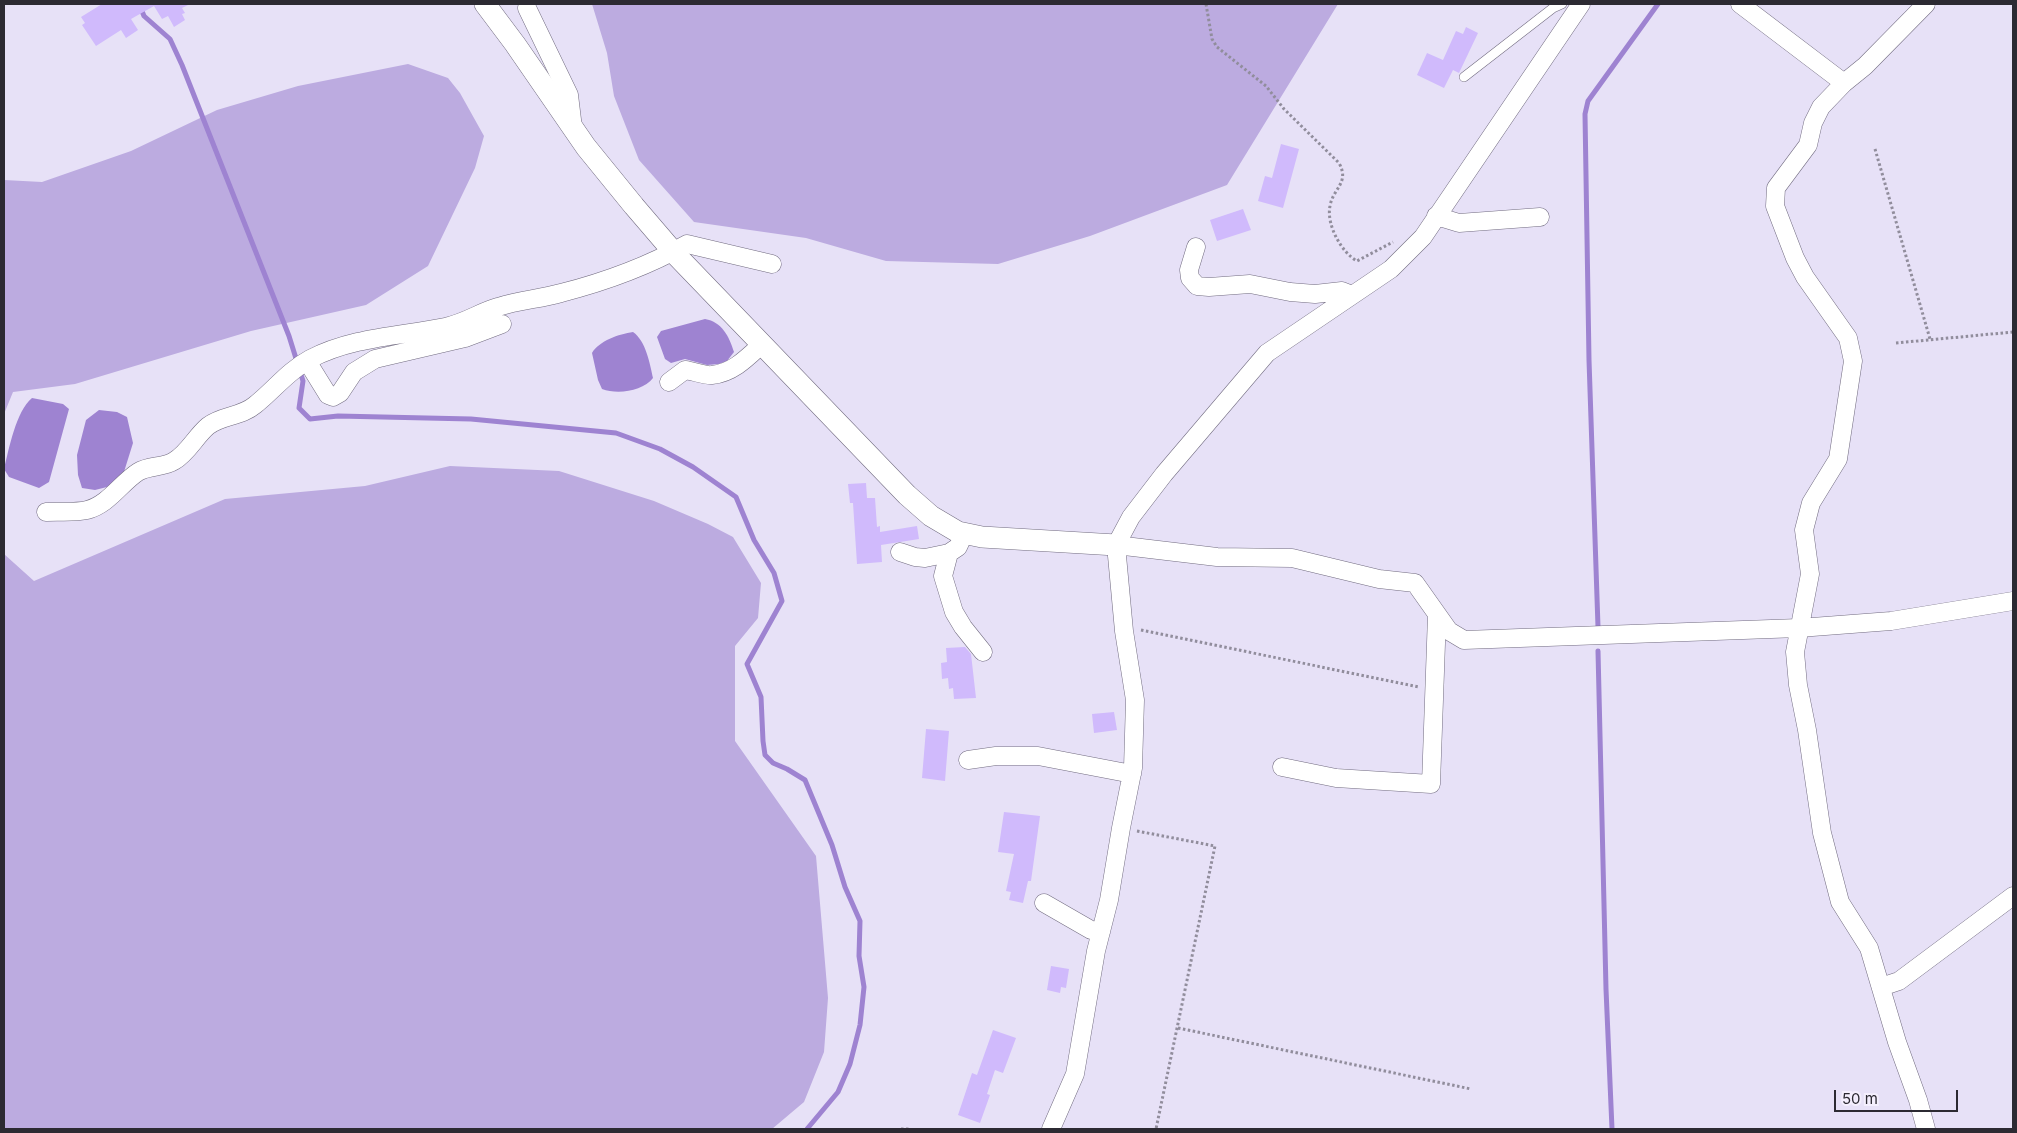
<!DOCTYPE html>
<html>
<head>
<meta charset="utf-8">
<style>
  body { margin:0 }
  #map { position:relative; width:2017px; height:1133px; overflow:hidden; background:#e7e1f7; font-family:Inter,sans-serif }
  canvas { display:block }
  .frame { position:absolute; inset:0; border:5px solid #2c2a32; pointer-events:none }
  .scale { position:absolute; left:1834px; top:1090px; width:124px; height:22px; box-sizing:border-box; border:2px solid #2c2a32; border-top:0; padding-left:6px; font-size:15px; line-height:18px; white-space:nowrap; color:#2c2a32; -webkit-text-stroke:4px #f4effd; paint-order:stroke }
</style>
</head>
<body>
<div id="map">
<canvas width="2017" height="1133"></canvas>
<div class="frame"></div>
<div class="scale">50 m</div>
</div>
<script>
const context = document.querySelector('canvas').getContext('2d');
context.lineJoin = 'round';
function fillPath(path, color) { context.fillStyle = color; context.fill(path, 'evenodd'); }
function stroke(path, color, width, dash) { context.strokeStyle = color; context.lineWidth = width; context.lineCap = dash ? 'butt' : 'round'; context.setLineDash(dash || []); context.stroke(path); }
const green = new Path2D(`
  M592 4H1338L1227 185 1090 236 998 264 886 261 806 238 694 222 639 160 614 96 607 53Z
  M408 64 448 78 460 93 484 136 475 168 428 266 366 305 251 331 75 384 13 392 4 414V180L42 182 131 151 217 110 298 86Z
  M450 466 559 471 654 501 708 524 733 537 761 583 758 618 735 646V741L816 856 828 998 824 1052 804 1102 772 1129H4V554L34 581 225 499 365 486Z`);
const water = new Path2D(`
  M705 319C722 322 729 336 734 352L727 361 719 364 707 365 685 359 671 363 665 359 657 337 661 331Z
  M633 332C646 341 650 364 653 378 643 391 618 395 602 389L598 380 592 353C599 341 619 334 633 332Z
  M32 398 63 404 69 409 49 482 39 488 9 477 4 469C9 449 16 411 32 398Z
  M99 410 117 412 127 417 133 443 123 475 111 486 95 490 82 488 78 475 77 455 86 420Z`);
const stream = new Path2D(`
  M139 4 144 16 170 39 182 65 289 336 303 381 299 408 310 419 338 416 471 419 616 433 660 449 693 467 736 497 754 540 774 573 782 601 747 664 761 697 763 741 765 755 773 763 787 769 805 780 832 845 845 887 860 921 859 956 864 987 860 1025 850 1064 838 1092 807 1129
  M1598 627 1589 360 1585 114 1588 101 1658 4
  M1598 651 1606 989 1612 1129`);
const building = new Path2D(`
  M102 4H190L182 8 185 13 182 14 185 20 174 27 168 16 162 19 154 6 131 19 138 30 126 38 121 30 96 46 82 25 85 23 81 17Z
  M1466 27 1478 33 1459 73 1453 70 1444 88 1417 75 1427 53 1443 60 1456 31 1463 34Z
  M1281 144 1299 149 1283 208 1258 201 1265 176 1272 178Z
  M1243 209 1251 230 1217 241 1210 220Z
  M866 483 867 498H875L877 527 880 526V532L917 526 919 539 881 545 882 562 857 564 853 503H850L848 484Z
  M965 647 971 654 976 698 954 699 953 688 949 689 948 678 942 679 941 663 947 662 946 648Z
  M1114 712 1117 730 1094 733 1092 714Z
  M926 729 949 731 945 781 922 778Z
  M1004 812 1040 816 1031 881H1028L1023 903 1009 900 1011 892 1006 891 1014 854 998 852Z
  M1051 966 1069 969 1066 988 1061 987 1060 993 1047 990Z
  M993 1030 1016 1038 1003 1073 995 1070 987 1094 990 1095 980 1123 958 1115 972 1073 977 1075Z`);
const path = new Path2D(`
  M1206 4 1212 39 1217 47 1266 86 1284 109 1339 163C1350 183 1333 188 1330 206 1326 225 1342 253 1357 261L1393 242
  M1875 149 1930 339
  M1896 343 2013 332
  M1141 630 1419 687
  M1137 831 1215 846 1156 1129
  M1178 1028 1471 1089
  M901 1129H909`);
const service = new Path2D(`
  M1464 77 1553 8 1562 4`);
const minor = new Path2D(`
  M1740 4 1844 83
  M527 8 569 95 573 128
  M1436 216 1459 223 1540 217
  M1196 247 1189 270 1190 278 1197 286 1209 287 1250 284 1290 292 1315 294 1342 291 1352 295
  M307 361 328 395 333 397 340 393 354 372 375 359 465 338 502 324
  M669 382 685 370C693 371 706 376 712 375 733 373 748 357 762 344
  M46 512C59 511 74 513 87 510 108 505 121 483 138 472 149 465 163 468 174 461 188 453 195 437 208 426 222 415 241 417 255 405 274 390 288 371 310 359 352 337 400 336 445 327 465 323 480 312 498 307 519 300 540 299 561 293 604 282 648 266 687 244L772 264
  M1116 545 1217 557 1292 558 1379 579 1415 583 1449 631 1464 640 1799 628 1891 621 2013 601
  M900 552 915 557 925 558 949 553 958 547 964 534
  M949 553 943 576 954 612 963 627 983 652
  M968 760 996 756H1038L1132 774
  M1282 767 1336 778 1431 784 1437 615
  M1044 903 1091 930 1101 932
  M1881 987 1899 981 2013 896
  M1051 1129 1075 1074 1096 951 1109 900 1121 828 1133 768 1135 700 1124 631 1116 545 1131 517 1164 474 1267 353 1391 269 1423 237 1581 4
  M1926 1129 1918 1100 1897 1042 1869 948 1840 902 1822 833 1807 730 1798 685 1795 652 1810 574 1804 530 1811 503 1838 459 1853 361 1848 338 1805 277 1795 258 1775 206 1776 188 1808 145 1813 123 1821 107 1844 83 1865 66 1926 4`);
const tertiary = new Path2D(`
  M485 4 515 44 586 147 634 206 676 255 907 495 931 516 958 532 982 537 1116 545`);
fillPath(green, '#bcabe0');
fillPath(water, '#9e83d1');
stroke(stream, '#9e83d1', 5);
fillPath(building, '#d0bafc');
stroke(service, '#726c80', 10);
stroke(minor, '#726c80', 19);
stroke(tertiary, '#726c80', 22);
stroke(path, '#918d9c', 3, [2.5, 2.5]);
stroke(service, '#fff', 9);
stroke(minor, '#fff', 18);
stroke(tertiary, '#fff', 21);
</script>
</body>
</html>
